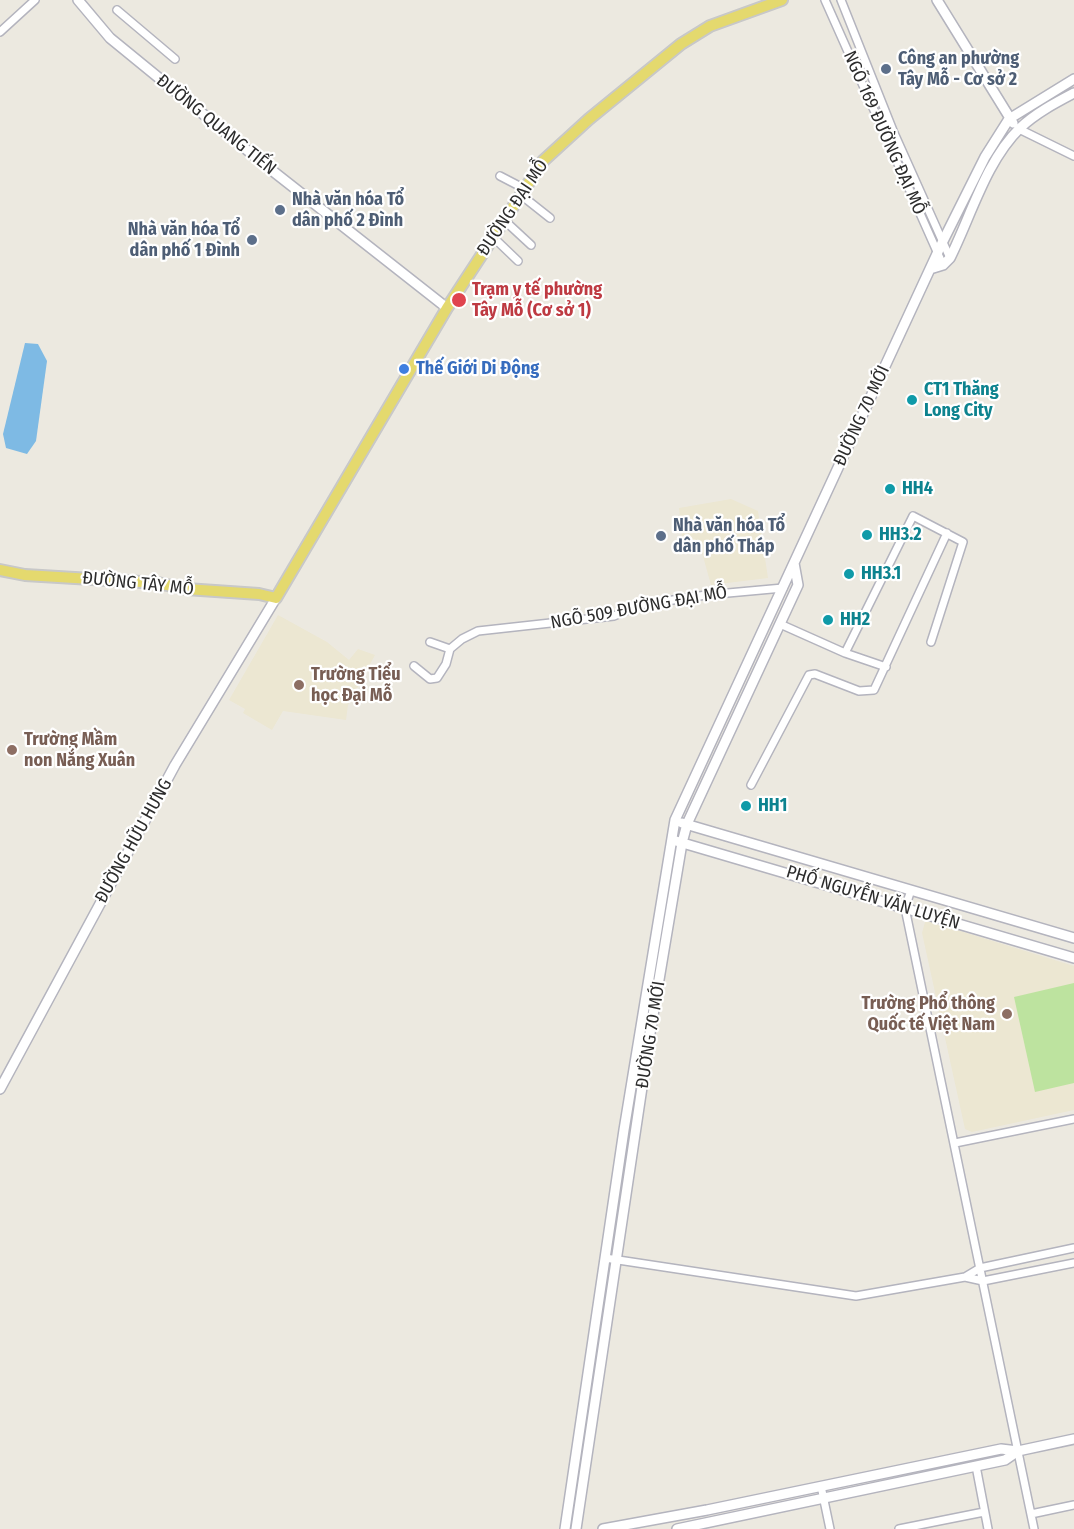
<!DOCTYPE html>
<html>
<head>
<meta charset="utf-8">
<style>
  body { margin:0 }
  canvas { display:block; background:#ece9e0 }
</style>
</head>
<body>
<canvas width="1074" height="1529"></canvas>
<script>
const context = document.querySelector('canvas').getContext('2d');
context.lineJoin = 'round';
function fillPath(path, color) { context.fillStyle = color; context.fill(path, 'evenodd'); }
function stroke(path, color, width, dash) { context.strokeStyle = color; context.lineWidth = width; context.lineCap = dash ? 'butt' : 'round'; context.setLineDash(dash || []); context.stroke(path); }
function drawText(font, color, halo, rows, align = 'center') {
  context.font = font + ' "Fira Sans Condensed",sans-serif'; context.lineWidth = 4.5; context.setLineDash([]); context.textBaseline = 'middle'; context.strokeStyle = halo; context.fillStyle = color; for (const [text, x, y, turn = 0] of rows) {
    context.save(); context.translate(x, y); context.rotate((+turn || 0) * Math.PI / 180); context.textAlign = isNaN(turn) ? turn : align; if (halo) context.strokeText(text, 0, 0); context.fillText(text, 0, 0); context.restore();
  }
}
const education = new Path2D(`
  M731 499 758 511 768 578 711 585 699 542 682 537 679 508Z
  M278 615 327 642 349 660 358 649 375 655 348 705 346 720 283 711 272 730 243 713 245 709 229 700Z
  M925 922H931L1074 966V1110L972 1132 965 1129 922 933Z`);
const pitch = new Path2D(`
  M1074 983V1083L1035 1092 1014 997Z`);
const water = new Path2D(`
  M25 343 38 344 47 361 36 441 27 454 6 448 3 434Z`);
const street = new Path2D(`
  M825 0 943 265
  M841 0 894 133 950 258
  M117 10 175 59
  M0 32 35 0
  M1019 129 1074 156
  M500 176 525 189
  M521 195 550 218
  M504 220 531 245
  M493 237 518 261
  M780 624 845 653
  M430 642 450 649 462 639 478 631 614 616 640 605 706 595 783 588
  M414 666 430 679 437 678 446 664 450 649
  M886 667 845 653 913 516 963 542 931 642
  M751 785 809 675 815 674 859 691 874 690 947 533
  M911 890 905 908 1034 1529
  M955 1143 1074 1119
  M605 1258 856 1296 965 1277 983 1281 1074 1263
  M965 1277 980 1268 1074 1248
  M976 1466 988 1529
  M821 1486 830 1529
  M1031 1514 1074 1505
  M899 1529 984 1512`);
const secondary = new Path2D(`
  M78 0 110 38 274 172 447 308
  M937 0 1013 123
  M930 269 943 265 950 258C971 216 986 161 1020 128 1036 113 1055 103 1074 93
  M682 823 1074 938
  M676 841 1074 958
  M0 1089 175 765 276 598
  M565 1529 624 1130 675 820 942 243 985 157 1009 119 1074 79
  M576 1529 651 1027 682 843 687 824 798 585 794 563
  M603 1529 707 1510 1001 1449 1018 1451 1074 1439
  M677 1529 1005 1460 1018 1451`);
const primary = new Path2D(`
  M0 570 25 575 158 583 186 589 259 594 276 598 447 308 543 161 589 119 681 44 710 26 782 0`);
const markers = [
  [886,69,6,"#5c6f8a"],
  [280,210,6,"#5c6f8a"],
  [252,240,6,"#5c6f8a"],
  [459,300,8,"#e0444e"],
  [404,369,6,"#3f7fe0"],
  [912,400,6,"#0f9aa8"],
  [890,489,6,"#0f9aa8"],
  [867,535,6,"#0f9aa8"],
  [661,536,6,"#5c6f8a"],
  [849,574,6,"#0f9aa8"],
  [828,620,6,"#0f9aa8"],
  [299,685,6,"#8d6e63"],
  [12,750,6,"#8d6e63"],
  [746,806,6,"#0f9aa8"],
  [1007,1014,6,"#8d6e63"]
];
const serviceNames = [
  ["Công an phường",898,59],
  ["Tây Mỗ - Cơ sở 2",898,80],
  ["Nhà văn hóa Tổ",292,200],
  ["dân phố 2 Đình",292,221],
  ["Nhà văn hóa Tổ",240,230,"right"],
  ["dân phố 1 Đình",240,251,"right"],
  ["Nhà văn hóa Tổ",673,526],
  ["dân phố Tháp",673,547]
];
const streetNames = [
  ["ĐƯỜNG QUANG TIẾN",216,125,39],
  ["NGÕ 169 ĐƯỜNG ĐẠI MỖ",884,133,66],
  ["ĐƯỜNG ĐẠI MỖ",513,208,-56],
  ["ĐƯỜNG 70 MỚI",862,416,-65],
  ["ĐƯỜNG TÂY MỖ",138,584,6],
  ["NGÕ 509 ĐƯỜNG ĐẠI MỖ",639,608,-10],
  ["ĐƯỜNG HỮU HƯNG",134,841,-61],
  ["PHỐ NGUYỄN VĂN LUYỆN",873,898,17],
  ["ĐƯỜNG 70 MỚI",651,1035,-81]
];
const healthNames = [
  ["Trạm y tế phường",472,290],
  ["Tây Mỗ (Cơ sở 1)",472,311]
];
const shopNames = [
  ["Thế Giới Di Động",416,369]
];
const cultureNames = [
  ["CT1 Thăng",924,390],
  ["Long City",924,411],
  ["HH4",902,489],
  ["HH3.2",879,535],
  ["HH3.1",861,574],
  ["HH2",840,620],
  ["HH1",758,806]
];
const educationNames = [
  ["Trường Tiểu",311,675],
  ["học Đại Mỗ",311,696],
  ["Trường Mầm",24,740],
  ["non Nắng Xuân",24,761],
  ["Trường Phổ thông",995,1004,"right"],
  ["Quốc tế Việt Nam",995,1025,"right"]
];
fillPath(education, '#ece7d2');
fillPath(pitch, '#bde39f');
fillPath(water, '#7ebae4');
stroke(street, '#b4b4be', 10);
stroke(secondary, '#b4b4be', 12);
stroke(primary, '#c8c8c8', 14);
stroke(street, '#fff', 7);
stroke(secondary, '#fff', 9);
stroke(primary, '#e4d96e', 10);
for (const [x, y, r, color] of markers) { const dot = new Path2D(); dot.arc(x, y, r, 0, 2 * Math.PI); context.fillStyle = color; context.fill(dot); stroke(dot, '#fff', 2); }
drawText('bold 18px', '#4e5e75', '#fff', serviceNames, 'left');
drawText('18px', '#2c2c2c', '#fff', streetNames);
drawText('bold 18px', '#be3a42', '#fff', healthNames, 'left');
drawText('bold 18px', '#366cbe', '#fff', shopNames, 'left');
drawText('bold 18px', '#0d838f', '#fff', cultureNames, 'left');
drawText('bold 18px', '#785e54', '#fff', educationNames, 'left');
</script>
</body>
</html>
